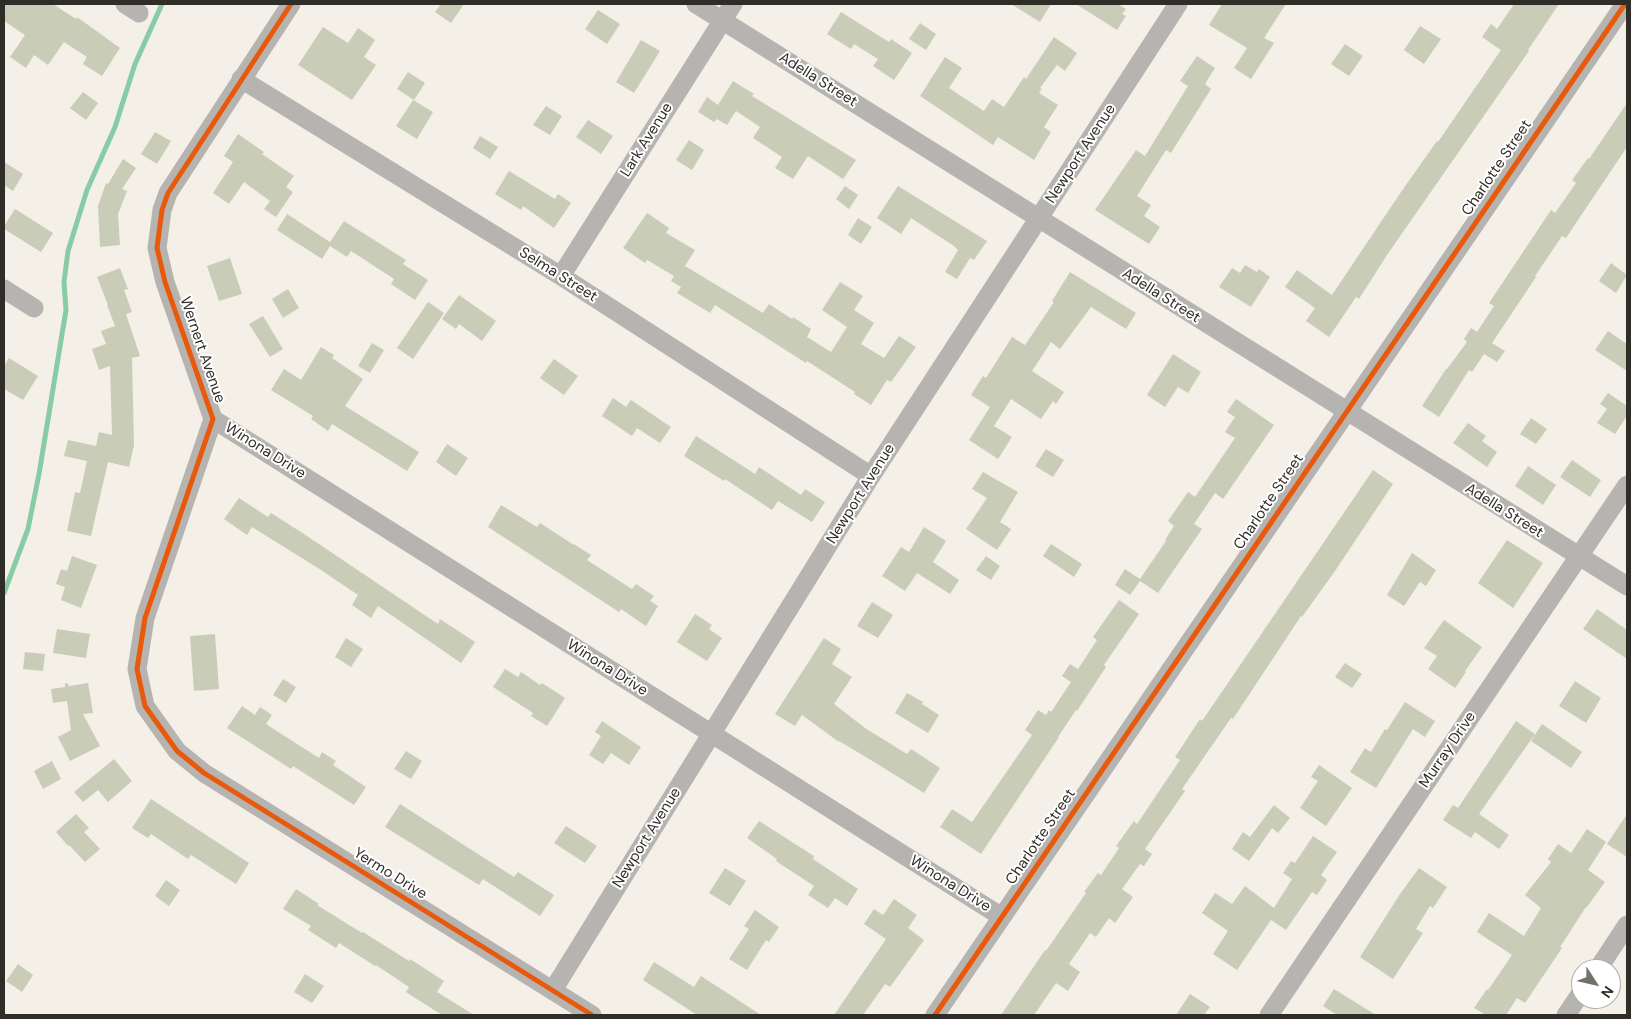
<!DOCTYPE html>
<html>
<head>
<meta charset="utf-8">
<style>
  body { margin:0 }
  #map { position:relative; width:1631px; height:1019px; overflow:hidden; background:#f4f0e8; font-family:"DM Sans",sans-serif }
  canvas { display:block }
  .frame { position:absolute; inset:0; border:5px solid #2f2d27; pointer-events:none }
  .north { position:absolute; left:1571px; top:959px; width:50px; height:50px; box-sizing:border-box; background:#fff; border:1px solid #acaba9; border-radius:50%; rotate:125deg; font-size:14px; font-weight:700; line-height:20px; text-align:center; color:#2f2d27 }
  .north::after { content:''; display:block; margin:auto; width:18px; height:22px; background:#74716b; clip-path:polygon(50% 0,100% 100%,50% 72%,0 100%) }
</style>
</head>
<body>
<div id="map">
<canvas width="1631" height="1019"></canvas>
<div class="frame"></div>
<div class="north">N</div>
</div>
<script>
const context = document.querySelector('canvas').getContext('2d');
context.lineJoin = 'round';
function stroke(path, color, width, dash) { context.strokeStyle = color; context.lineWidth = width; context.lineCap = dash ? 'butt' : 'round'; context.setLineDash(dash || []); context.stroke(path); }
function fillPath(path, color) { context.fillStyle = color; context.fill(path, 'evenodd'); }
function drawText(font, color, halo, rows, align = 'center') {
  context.font = font + ' "DM Sans",sans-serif'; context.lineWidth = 4; context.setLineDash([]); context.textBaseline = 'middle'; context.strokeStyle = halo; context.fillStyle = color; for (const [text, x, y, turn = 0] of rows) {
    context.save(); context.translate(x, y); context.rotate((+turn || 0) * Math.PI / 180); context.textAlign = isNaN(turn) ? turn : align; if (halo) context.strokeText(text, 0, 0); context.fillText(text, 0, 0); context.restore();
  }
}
const stream = new Path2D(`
  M4 593 28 529 39 474 66 310 64 282 68 251 87 190 115 127 135 64 162 4`);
const building = new Path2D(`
  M4 4H53L76 19 77 17 120 48 102 76 83 64 87 57 64 42 48 65 34 55 26 68 10 57 25 35 4 21Z
  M441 4H464L451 23 435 12Z
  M1011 4H1051L1040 22Z
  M1076 4H1118L1126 9 1122 14 1126 16 1117 30Z
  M1222 4H1286L1264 38 1274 43 1251 79 1234 68 1247 48 1209 25Z
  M1514 4H1559L1528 50 1529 51 1387 255 1359 299 1356 297 1329 337 1306 321 1315 308 1285 287 1297 270 1332 295 1401 192 1437 141 1438 142 1501 50 1482 37 1491 24 1497 29Z
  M598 10 620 24 607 44 585 29Z
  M841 12 889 42 891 39 912 53 894 80 873 66 878 59 854 44 851 49 827 34Z
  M920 23 936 34 926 50 909 39Z
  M1420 26 1441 39 1424 64 1404 50Z
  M323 27 348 43 358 28 375 40 364 57 376 65 352 100 298 65Z
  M1054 37 1077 53 1065 71 1057 65 1040 88 1042 89 1039 93 1058 105 1044 127 1051 132 1034 160 998 137 993 145 920 96 945 57 962 68 949 88 984 111 992 99 1004 107 1024 77 1026 79Z
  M641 40 660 51 634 93 616 82Z
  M1345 44 1363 56 1349 76 1331 64Z
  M1197 56 1215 68 1205 84 1211 89 1171 153 1166 150 1137 196 1151 205 1144 216 1160 227 1149 244 1095 210 1136 150 1145 156 1188 86 1180 81Z
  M408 72 425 83 414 100 397 89Z
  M733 81 754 94 752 96 856 160 843 179 808 156 793 179 775 168 782 157 753 138 760 127 736 111 727 125 717 119 714 122 698 112 707 97 718 105Z
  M83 92 98 103 86 120 70 108Z
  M413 100 433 112 417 139 396 126Z
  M1627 103V147L1566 238 1562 236 1535 276 1536 277 1492 343 1505 351 1497 362 1484 354 1472 372 1469 370 1439 417 1422 406 1446 369H1447L1467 342 1464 339 1471 328 1477 332 1494 306 1489 303 1551 210 1555 213 1576 183 1572 180 1588 158 1589 159Z
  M546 106 562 116 550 135 533 125Z
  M588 120 613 136 601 154 576 137Z
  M155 132 171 141 157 164 141 154Z
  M238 134 264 152 262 154 294 176 286 187 293 192 276 217 264 209 270 201 244 182 229 204 213 193 233 162 224 156Z
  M480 136 498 147 490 159 473 148Z
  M689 140 704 150 692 170 676 160Z
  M123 159 136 168 122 189 127 191 118 214 120 245 100 247 98 206 106 183 108 184Z
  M4 162 23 174 13 191 4 185Z
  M509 171 555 199 558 194 571 203 554 228 523 206 521 210 495 194Z
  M845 186 858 195 849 209 836 199Z
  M898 186 987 241 974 260 970 258 957 279 945 272 958 250 954 246 911 218 901 234 877 218Z
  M15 209 53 233 41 252 4 229V226Z
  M647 213 669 228 666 233 695 250 685 266 763 313 769 304 792 319 793 317 811 329 807 337 831 352 847 327 822 310 840 282 863 296 854 310 874 323 861 344 884 358 899 336 916 347 891 382 887 380 871 405 854 394 855 392 807 361 806 363 715 305 710 313 677 293 681 287 671 281 674 276 647 260 645 263 623 248Z
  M287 214 330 242 344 221 406 260 403 264 428 280 415 300 391 284 394 279 351 251 347 257 330 246 322 259 277 230Z
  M858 218 872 227 861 244 848 235Z
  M230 258 242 294 219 301 207 266Z
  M1611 263 1627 275 1616 293 1599 281Z
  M1245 265 1257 272 1259 269 1270 277 1251 307 1219 287 1232 268 1240 273Z
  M120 268 128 289 124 290 132 312 126 314 140 356 132 358 134 445 129 467 108 462 91 536 67 531 75 492 80 493 87 461 64 456 68 440 96 446 99 432 112 435 110 366 99 370 92 349 106 344 101 331 115 326 107 305H108L97 277Z
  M1070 272 1136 313 1126 329 1091 307 1060 349 1051 342 1032 371 1064 392 1056 404 1053 401 1041 419 1011 399 994 426 1012 437 998 459 969 440 990 407 971 395 983 376 986 378 1012 337 1025 345 1054 302 1052 301Z
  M288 289 299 308 283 318 272 299Z
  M459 295 496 321 482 341 459 324 456 329 442 319Z
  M428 302 444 313 413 359 397 348Z
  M263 316 283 349 270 357 249 324Z
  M1608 331 1627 344V371L1595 350Z
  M372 343 384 350 370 373 358 366Z
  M321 347 334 355 332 358 363 379 345 406 419 452 407 471 332 424 328 431 311 419 313 416 271 390 284 369 301 380Z
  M1173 354 1201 372 1188 393 1178 387 1165 407 1147 395Z
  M9 358 38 376 23 400 4 389V366Z
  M554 359 578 376 564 395 540 378Z
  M1608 393 1627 406V416L1615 434 1597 423 1607 409 1600 404Z
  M613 398 626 407 631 400 671 427 660 443 637 428 632 436 602 416Z
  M1236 399 1274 425 1223 499 1215 493 1194 524 1202 529 1158 593 1140 581 1130 595 1115 585 1125 569 1140 579 1166 541 1165 540 1174 526 1168 521 1188 492 1195 497 1235 438 1225 432 1235 417 1227 412Z
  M1531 418 1547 429 1536 444 1520 434Z
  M1468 423 1486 436 1482 441 1497 452 1487 467 1453 443Z
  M696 436 755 474 759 467 801 495 805 489 825 502 812 522 778 501 772 510 725 479 724 481 684 456Z
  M447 444 468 458 456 476 436 462Z
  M1046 449 1064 460 1053 477 1035 466Z
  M1572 460 1601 480 1590 497 1560 477Z
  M1528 466 1556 485 1543 505 1515 486Z
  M1373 470 1393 484 1335 571 1302 617 1301 616 1233 719 1231 718 1182 789 1185 791 1145 849 1152 854 1144 866 1140 864 1122 889 1133 897 1115 923 1109 918 1096 937 1090 933 1069 964 1080 972 1068 991 1056 983 1034 1015H1001L1045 950 1046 951 1086 893 1084 892 1098 873 1101 875 1119 848 1116 846 1134 821 1137 824 1180 760 1175 757 1200 719 1202 721Z
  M983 472 1018 492 1000 522 1011 529 997 550 966 529 987 498 972 489Z
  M239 498 268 517 271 513 304 534 438 624 440 619 475 642 461 663 378 606 371 618 352 605 358 595 318 568 252 527 247 535 224 519Z
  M501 505 537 527 540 523 574 545V544L591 555 587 560 632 589 636 584 654 596 650 601 658 606 646 626 621 609 619 612 488 527Z
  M924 527 946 541 933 562 959 580 950 594 917 573 905 591 882 576 901 547 909 552Z
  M1507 540 1543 563 1513 608 1478 583Z
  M1051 544 1082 564 1074 577 1043 556Z
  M1412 553 1436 570 1426 586 1420 582 1404 606 1387 595Z
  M72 556 97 565 81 608 61 600 65 587 56 584 61 569 67 571Z
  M986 556 1000 566 991 580 976 570Z
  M1119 600 1139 614 1104 665 1106 667 1077 711 1076 710 1058 737H1059L981 854 940 827 952 809 972 822 1032 735 1025 730 1038 710 1046 715 1049 710 1051 712 1071 682 1062 676 1070 664 1078 669 1097 640 1093 637Z
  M872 602 893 615 878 638 857 626Z
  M1597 609 1627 630V659L1583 629Z
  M695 614 712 625 709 629 722 638 707 661 677 642Z
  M1444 620 1482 647 1465 671 1466 672 1455 688 1428 669 1437 656 1424 648Z
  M57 629 90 634 86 658 53 653Z
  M215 634 219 689 194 691 190 636Z
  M346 638 363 649 351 667 335 657Z
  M824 638 841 649 832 664 852 677 834 704 865 728 907 754 911 749 940 768 924 793 874 762 839 741V742L802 715 795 726 775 714Z
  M25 652 45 654 43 671 23 669Z
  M1345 663 1362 674 1352 688 1335 677Z
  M505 669 518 677 521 672 540 685 542 683 565 698 547 726 531 716 533 713 493 687Z
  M283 679 296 687 286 703 273 695Z
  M1575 681 1601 698 1586 723 1559 706Z
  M65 683H67L69 686 88 683 93 713 83 714 100 746 70 761 58 737 71 730 67 701 53 703 51 689 65 687Z
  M907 693 923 702 922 704 939 715 928 733 895 713Z
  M1405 702 1435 721 1425 737 1413 729 1376 788 1350 772 1365 748 1371 752 1385 729 1387 730Z
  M242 706 255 715 260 707 272 715 266 724 319 758 322 752 336 761 333 765 366 787 354 805 293 766 291 769 227 728Z
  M602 721 641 747 629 765 611 753 603 764 589 755 601 736 595 732Z
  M1516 721 1535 734 1479 814 1509 835 1499 849 1475 832 1471 838 1443 820 1453 805 1458 808Z
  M1542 724 1582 752 1571 768 1531 741Z
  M406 751 422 761 411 779 394 769Z
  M114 759 132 781 108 802 98 790 83 802 74 792Z
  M52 761 61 779 43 789 34 771Z
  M1319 765 1352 788 1326 826 1300 808 1318 781 1311 777Z
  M151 799 249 863 236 884 191 855 188 859 151 834 148 838 132 828Z
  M400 804 514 877 518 872 554 895 540 916 483 879 479 885 385 827Z
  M1274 805 1290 818 1278 833 1272 828 1249 861 1232 849 1243 832 1250 837Z
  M76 814 89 828 84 832 100 849 85 862 69 845 68 846 56 832Z
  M1627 814V857L1607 844Z
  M759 821 814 856 813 859 858 889 847 906 835 898 828 908 808 895 814 886 776 861 777 859 747 838Z
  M566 826 597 846 585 863 554 843Z
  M1587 829 1606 842 1588 870 1605 882 1587 907H1586L1560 947 1562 948 1525 1003 1517 998 1506 1015H1486L1474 1008 1487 989 1488 990 1512 955 1477 932 1489 913 1524 936 1541 908 1525 895 1551 862 1548 859 1558 844 1571 853Z
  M1313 836 1337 852 1321 875 1327 880 1317 895 1312 892 1286 930 1271 920 1237 970 1213 954 1228 931 1202 913 1215 893 1232 904 1245 886 1274 908 1292 879 1283 873 1291 861 1295 863Z
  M725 868 746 881 730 906 709 893Z
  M1419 868 1447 887 1433 908 1430 906 1416 929 1423 933 1393 979 1360 957 1400 894Z
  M166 880 180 890 169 906 155 896Z
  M296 889 319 904 317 905 362 933 363 932 409 961 410 959 444 981 437 992 474 1015H442L406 992 409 987 376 965 375 966 339 943 336 948 308 930 311 926 283 909Z
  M894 899 917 915 908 928 924 940 890 987 885 984 863 1015H834L886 939 864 924 874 909 883 915Z
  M755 910 779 927 769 942 766 940 747 970 729 959 749 929 744 926Z
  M654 962 694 987 701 976 761 1015H697L643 980Z
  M18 964 33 975 22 992 6 981Z
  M305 974 324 986 312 1003 294 992Z
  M1334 989 1376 1015H1337L1323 1006Z
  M1190 994 1210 1007 1204 1015H1176Z`);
const minor = new Path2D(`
  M125 4 139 13
  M291 4 168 193 162 210 157 248 165 282 213 419 145 618 137 669 145 706 177 751 204 773 592 1015
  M696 4 1627 586
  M241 79 561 276 871 476
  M561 276 733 4
  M4 289 34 308
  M213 419 1002 917
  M1598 969 1627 925
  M553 990 871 476 1178 4
  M935 1015 1625 4
  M1269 1015 1627 485
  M1566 1015 1581 993`);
const cycleway = new Path2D(`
  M291 4 168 193 162 210 157 248 165 282 213 419 145 618 137 669 145 706 177 751 204 773 592 1015
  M935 1015 1625 4`);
const streetNames = [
  ["Adella Street",818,80,32],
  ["Lark Avenue",647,140,-58],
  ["Newport Avenue",1081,154,-57],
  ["Charlotte Street",1497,168,-56],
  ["Selma Street",558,275,32],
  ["Adella Street",1161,296,32],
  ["Wernert Avenue",202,350,71],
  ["Winona Drive",265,451,32],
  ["Newport Avenue",861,494,-58],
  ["Charlotte Street",1269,502,-56],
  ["Adella Street",1504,511,32],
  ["Winona Drive",607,668,32],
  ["Murray Drive",1448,750,-56],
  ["Charlotte Street",1041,837,-56],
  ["Newport Avenue",647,838,-58],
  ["Yermo Drive",390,874,32],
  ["Winona Drive",950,884,32]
];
stroke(stream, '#88cca5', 5);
fillPath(building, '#c9ccb7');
stroke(minor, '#b6b4b1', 19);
stroke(cycleway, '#e8590c', 5);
drawText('15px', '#2f2d27', '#fff', streetNames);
</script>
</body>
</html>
